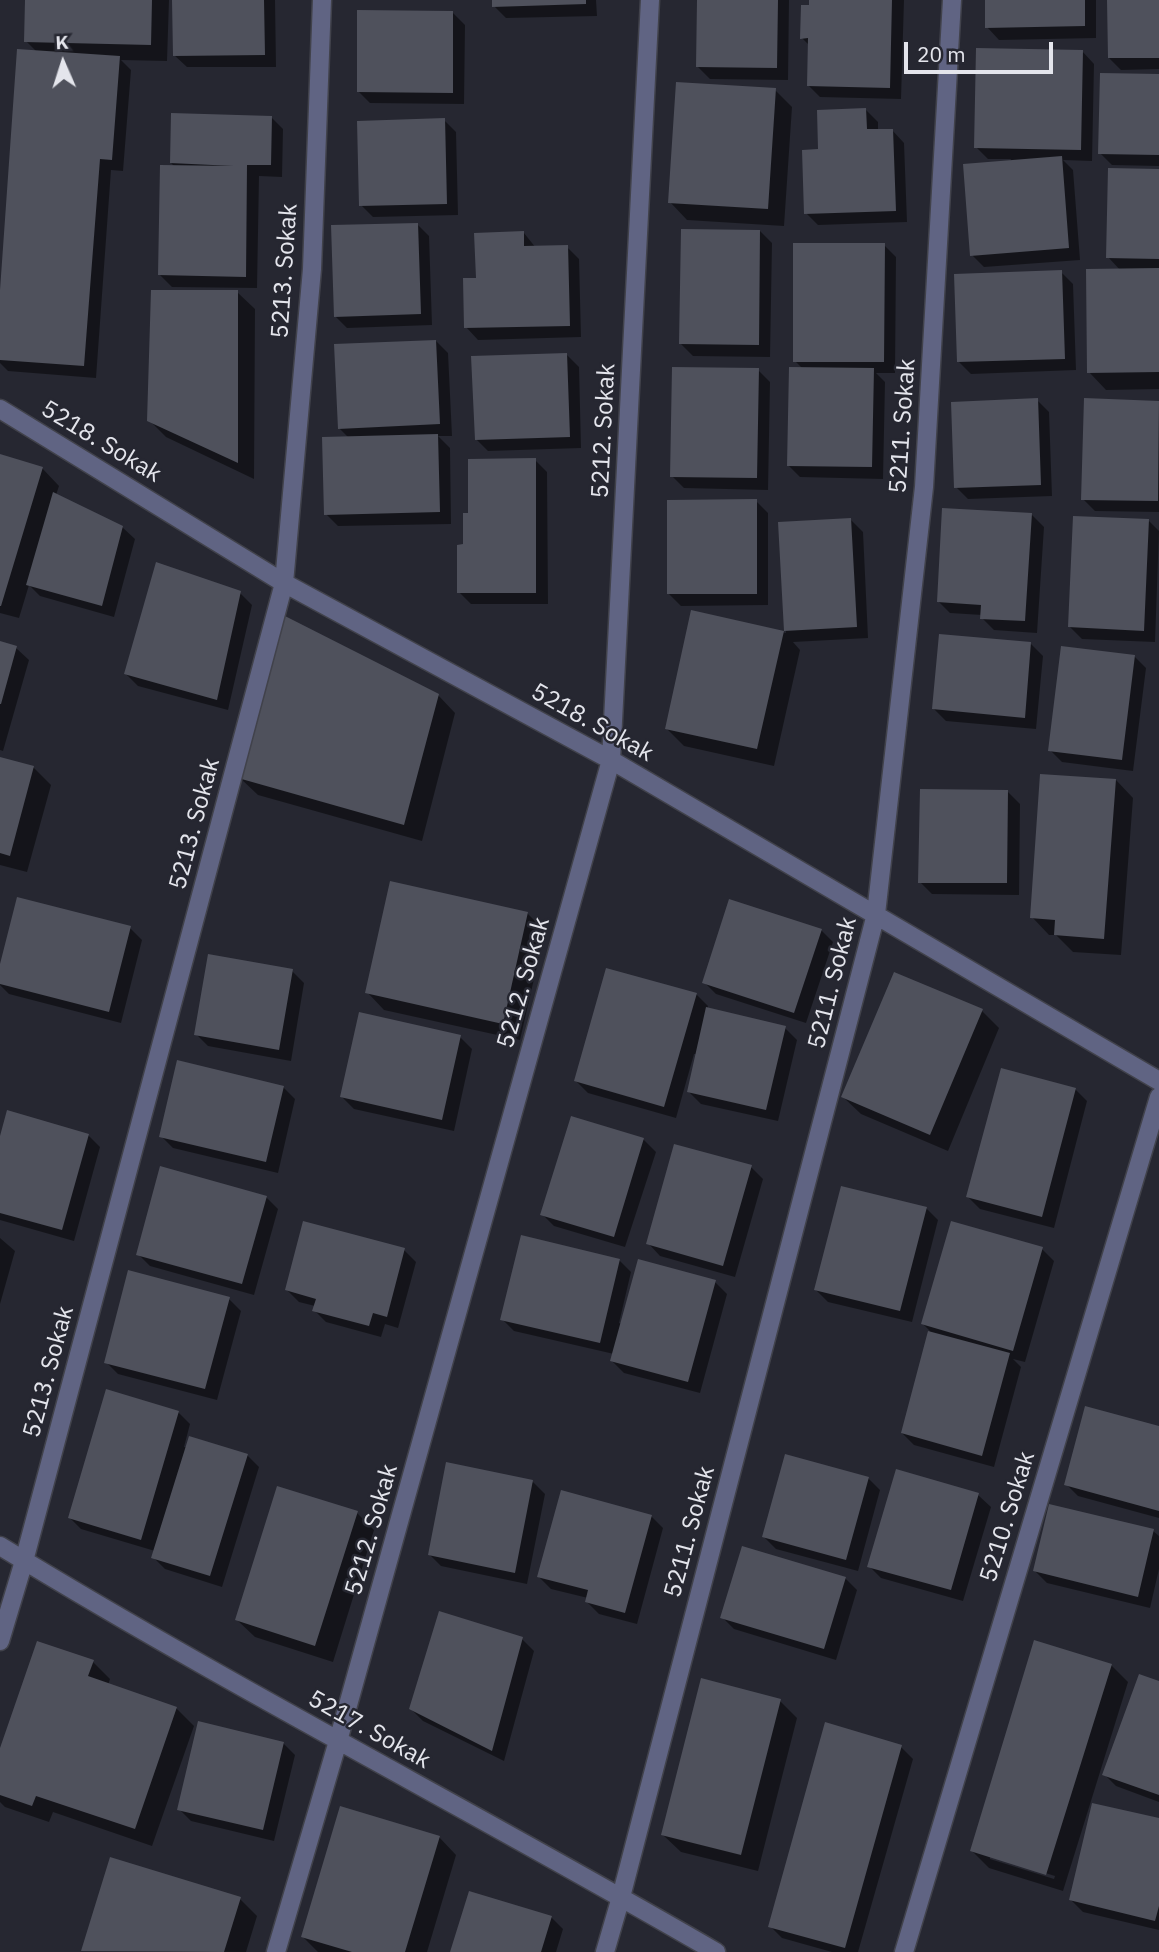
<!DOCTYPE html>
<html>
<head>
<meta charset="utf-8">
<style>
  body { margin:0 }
  #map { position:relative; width:1159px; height:1952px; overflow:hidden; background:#262731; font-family:"IBM Plex Sans",sans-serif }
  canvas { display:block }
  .north { position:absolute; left:28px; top:28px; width:70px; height:70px; -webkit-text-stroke:5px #262731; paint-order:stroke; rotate:357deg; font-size:19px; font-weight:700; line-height:28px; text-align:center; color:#e4e5ec }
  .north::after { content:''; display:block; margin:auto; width:24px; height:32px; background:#e4e5ec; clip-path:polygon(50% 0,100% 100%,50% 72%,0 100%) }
  .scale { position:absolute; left:904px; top:42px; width:149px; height:32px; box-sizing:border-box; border:4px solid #e4e5ec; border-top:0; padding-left:9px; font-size:21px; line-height:24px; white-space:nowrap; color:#e4e5ec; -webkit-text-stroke:5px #262731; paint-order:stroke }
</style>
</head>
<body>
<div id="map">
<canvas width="1159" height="1952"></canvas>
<div class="north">K</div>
<div class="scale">20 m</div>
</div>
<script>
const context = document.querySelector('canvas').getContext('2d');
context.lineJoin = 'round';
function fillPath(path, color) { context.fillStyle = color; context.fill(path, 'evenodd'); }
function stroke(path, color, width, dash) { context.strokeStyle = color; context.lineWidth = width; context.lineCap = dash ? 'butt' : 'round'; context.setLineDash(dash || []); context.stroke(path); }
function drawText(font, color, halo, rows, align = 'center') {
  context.font = font + ' "IBM Plex Sans",sans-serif'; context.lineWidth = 5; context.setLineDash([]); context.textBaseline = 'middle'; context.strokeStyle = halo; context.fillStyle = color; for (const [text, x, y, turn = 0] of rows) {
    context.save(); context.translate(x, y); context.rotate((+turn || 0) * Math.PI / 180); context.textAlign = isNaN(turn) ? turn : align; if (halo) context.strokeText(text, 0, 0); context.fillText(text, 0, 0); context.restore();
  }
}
const shadow = new Path2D(`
  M27 0H169L167 61 121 60 131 70 123 171 111 170 96 378 8 371 0 363V304L37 52 26 41Z
  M174 0H275L276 67H187L174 55Z
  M494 0H596L597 16 506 18 494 6Z
  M699 0H789L788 80 710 79 698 67Z
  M810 0H904L901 99 820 97 808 85 809 45 802 38Z
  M987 0H1096V38L999 40 987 27Z
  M1109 0H1159V69L1121 70 1109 58Z
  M453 13 465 25 464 104 370 103 358 91Z
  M1082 51 1094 64 1092 161 1063 160 1073 170 1080 260 984 267 972 255 1011 159H988L976 147Z
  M1159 76V166L1112 165 1100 153Z
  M775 90 792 107 784 226 687 220 670 202Z
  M866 110 878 122V131L892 130 904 143 907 222 818 225 806 213 820 151Z
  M271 117 283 129 282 177 259 176 257 288 172 287 160 275 174 166 171 163Z
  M444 120 456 132 458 215 373 217 361 205Z
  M1159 171V389L1106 390 1089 372 1121 271 1108 257Z
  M417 224 429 236 432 325 347 328 335 316Z
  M760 231 772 243 770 357 693 356 681 344Z
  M524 233 536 248 567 247 579 259 581 337 478 340 466 327 477 280Z
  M884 245 896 257 895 373H876L885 382 883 479 800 477 788 465 803 369 795 361Z
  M1061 272 1073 284 1076 370 971 374 959 362Z
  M237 292 255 309 254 479 166 437 149 420Z
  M436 341 448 353 452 436H438L450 448 451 524 338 526 326 514 349 438 339 428Z
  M567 355 579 367 581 448 488 451 476 439Z
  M758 370 770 382 768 490 684 488 672 476Z
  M1037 400 1049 412 1052 496 968 499 956 487Z
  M1086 400 1159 402V512L1095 511 1083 499Z
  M0 456 42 468 59 486 56 495 122 527 135 539 114 617 40 596 29 585 19 618 0 613Z
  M535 460 547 472 548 604H471L459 592 470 514Z
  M756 501 768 513V605L681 606 669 594Z
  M1032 515 1044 527 1037 633 994 630 982 618V615L950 613 938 601Z
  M851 520 863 532 868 638 793 642 800 650 774 766 684 746 667 729 693 612 786 633 780 524Z
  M1149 521 1159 531 1155 642 1082 639 1070 627Z
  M240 593 252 605 228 710 138 686 126 674Z
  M0 643 16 648 29 660 3 751 0 750Z
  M1031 644 1043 656 1036 729 946 721 934 709Z
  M1134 656 1146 668 1133 771 1062 762 1050 750Z
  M438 695 455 713 422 841 258 795 240 778Z
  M0 759 34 768 51 785 27 872 0 865Z
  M1116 780 1133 798 1121 955 1073 952 1056 935H1049L1032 917Z
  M1008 792 1020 804 1019 895 932 894 920 882Z
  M527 913 545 931 520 1040 384 1010 367 992Z
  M130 928 142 940 121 1023 9 994 0 985V972Z
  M821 930 833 942 806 1023 716 994 704 982Z
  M292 971 304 983 291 1061 208 1046 196 1034Z
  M696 994 708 1006 707 1009 785 1028 797 1040 778 1121 701 1104 689 1092 697 1054H694L676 1118 588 1093 576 1081Z
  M982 1011 999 1028 948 1151 861 1114 843 1097Z
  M460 1037 472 1049 454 1131 354 1109 342 1097Z
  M283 1087 295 1099 278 1173 173 1148 161 1136Z
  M1075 1089 1087 1101 1054 1228 980 1209 968 1197Z
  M572 1118 644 1140 656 1152 625 1247 554 1226 542 1214Z
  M88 1135 100 1147 74 1241 0 1220V1143Z
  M751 1167 763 1179 735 1277 660 1256 648 1243Z
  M266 1197 278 1209 254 1295 150 1266 138 1254Z
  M926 1208 938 1220 912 1322 828 1302 816 1290Z
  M0 1238 15 1251 0 1304Z
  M1042 1249 1054 1261 1025 1362 1013 1359 1021 1367 994 1467 914 1445 902 1433 930 1331 923 1324Z
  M404 1250 416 1262 398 1328 385 1324 381 1337 326 1322 314 1310 315 1306 299 1302 287 1290Z
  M619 1260 631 1272 619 1323 622 1324 715 1282 727 1294 700 1393 624 1373 612 1361 614 1354 514 1331 502 1319Z
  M229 1299 241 1311 217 1400 118 1374 106 1362Z
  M178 1412 190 1424 184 1447 247 1455 259 1467 222 1587 165 1569 153 1557 155 1551 81 1529 69 1517Z
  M1159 1428V1518L1078 1496 1066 1484Z
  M897 1471 978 1495 991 1507 963 1601 881 1578 869 1566Z
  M868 1478 880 1490 858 1571 776 1549 764 1537Z
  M533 1482 545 1494 527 1584 441 1566 429 1554Z
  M357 1513 374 1530 333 1662 255 1637 237 1620Z
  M651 1516 663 1528 637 1624 599 1614 587 1602 588 1598 551 1589 539 1577Z
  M1153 1531 1159 1536V1569L1150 1608 1047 1583 1035 1571Z
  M845 1578 857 1590 836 1660 734 1629 722 1617Z
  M522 1639 534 1651 504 1761 423 1721 411 1709Z
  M93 1662 110 1679 108 1685 176 1708 194 1726 152 1846 53 1812 49 1822 5 1807 0 1802V1754Z
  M1111 1665 1128 1682 1063 1891 989 1868 972 1851ZM990 1856 1055 1876 1054 1879 990 1859Z
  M1159 1683V1802L1116 1786 1104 1774Z
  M780 1701 797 1718 758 1871 681 1852 663 1835Z
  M283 1743 295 1755 274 1841 191 1821 179 1809Z
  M901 1747 913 1759 858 1952H832L782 1938 770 1926Z
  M1159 1820V1930L1083 1912 1071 1900Z
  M439 1837 456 1855 427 1952H318L303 1937Z
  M240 1899 257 1916 246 1952 83 1951Z
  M551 1917 563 1929 556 1952H452Z`);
const building = new Path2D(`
  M25 0H152L151 45 24 42Z
  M172 0H264L265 55 173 56Z
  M492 0H586V4L492 7Z
  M697 0H778L777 68 696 67Z
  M809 0H892L890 88 807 86 808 38 800 39 801 5H809Z
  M985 0H1085V26L985 28Z
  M1107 0H1159V58H1108Z
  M357 10 453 11V93L357 92Z
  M976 48 1083 50 1081 150 974 148Z
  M17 49 120 56 112 160 100 159 84 366 0 360V290Z
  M1100 73 1159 74V155L1098 154Z
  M676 82 776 88 768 209 668 203Z
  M866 108 867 129H893L896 211 804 214 802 150 818 149 817 110Z
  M171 113 272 116 271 165H247L246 277 158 275 160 165 234 166 170 163Z
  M445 118 447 204 359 206 357 121Z
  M1062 156 1069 248 970 256 963 164Z
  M1108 168 1159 169V259L1106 258Z
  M418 223 421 314 334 317 331 225Z
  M681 229 760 230 759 345 679 344Z
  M524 231V246L568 245 570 326 464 328 463 278H476L474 233Z
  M793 243H885L884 362H793Z
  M1159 268V372L1087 373 1086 269Z
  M1062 270 1065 359 957 362 954 274Z
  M151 290H238V463L147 421Z
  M436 340 440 424 338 429 334 344Z
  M567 353 570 437 475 440 471 356Z
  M672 367 759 368 757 478 670 477Z
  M789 367 874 368 872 467 787 466Z
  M1038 398 1041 485 954 488 951 402Z
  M1084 398 1159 401 1158 501 1081 500Z
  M438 434 440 512 324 515 322 437Z
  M0 454 43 467 1 606H0Z
  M536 458V593H457V545L463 544V513H468V459Z
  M53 492 123 526 102 606 26 585Z
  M757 499V594H667V500Z
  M942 508 1032 513 1025 621 980 619 981 605 937 602Z
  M1073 516 1149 519 1144 631 1068 627Z
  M851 518 857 627 784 631 778 522Z
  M156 562 241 591 217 700 124 674Z
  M691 610 784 631 757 749 665 729Z
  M283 615 439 694 404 825 238 778Z
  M939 634 1031 642 1025 718 932 709Z
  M0 641 17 646 1 704H0Z
  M1061 646 1135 655 1122 760 1048 751Z
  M0 757 34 766 10 856 0 853Z
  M1040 774 1116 779 1104 939 1054 935 1055 920 1030 918Z
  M920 789 1008 790 1007 883H918Z
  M390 881 528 912 503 1024 365 993Z
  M17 897 131 926 109 1012 0 984V964Z
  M729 899 822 929 794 1013 702 983Z
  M208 954 293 969 279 1050 194 1035Z
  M606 968 697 993 664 1107 574 1081Z
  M894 972 983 1009 930 1135 841 1097Z
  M706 1007 786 1026 766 1110 687 1092Z
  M359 1012 461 1035 442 1120 340 1097Z
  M177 1060 284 1086 266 1162 159 1137Z
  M1001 1068 1076 1088 1042 1217 966 1197Z
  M7 1110 89 1134 62 1230 0 1213V1136Z
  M571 1116 644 1138 614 1237 540 1215Z
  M674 1144 752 1165 723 1266 646 1244Z
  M160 1166 267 1196 242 1284 136 1255Z
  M841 1186 927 1207 900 1311 814 1290Z
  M303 1221 405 1248 387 1317 373 1313 369 1326 312 1311 316 1299 285 1290Z
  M951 1221 1043 1247 1013 1351 921 1324Z
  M521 1235 620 1259 600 1343 500 1320Z
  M638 1259 716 1280 688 1382 610 1361Z
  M128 1270 230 1297 205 1389 104 1363Z
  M928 1331 1010 1353 982 1456 901 1433Z
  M106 1389 179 1411 141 1540 68 1518Z
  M1085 1406 1159 1426V1511L1064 1485Z
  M189 1436 248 1454 210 1576 151 1558Z
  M785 1454 869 1477 846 1560 762 1537Z
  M446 1462 533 1480 515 1573 428 1555Z
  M896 1469 979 1493 951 1590 867 1567Z
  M277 1486 358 1511 315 1646 235 1620Z
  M561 1490 652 1515 625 1613 585 1602 588 1590 537 1577Z
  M1049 1504 1154 1529 1138 1597 1033 1571Z
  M742 1546 846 1577 824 1649 720 1618Z
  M439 1611 523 1637 492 1751 409 1709Z
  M1034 1640 1112 1664 1046 1875 970 1851Z
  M37 1641 94 1660 88 1676 177 1707 135 1829 36 1796 32 1806 0 1795V1748Z
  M1139 1674 1159 1681V1795L1102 1775Z
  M701 1678 781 1699 741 1855 661 1835Z
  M198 1721 284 1742 263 1830 177 1810Z
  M825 1722 902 1745 845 1948 768 1927Z
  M1092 1803 1159 1818V1906L1155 1921 1069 1900Z
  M340 1806 440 1836 405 1952H352L301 1937Z
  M110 1857 241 1897 224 1952 81 1951Z
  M469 1891 552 1916 541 1952H450Z`);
const minor = new Path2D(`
  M0 409 284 583 611 760 1159 1081
  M0 1546C234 1689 479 1814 716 1952
  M0 1641 24 1561 284 583 312 269 322 0
  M276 1952 338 1741 611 760 650 0
  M605 1952 621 1897 876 914 924 487 952 0
  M904 1952 1159 1097`);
const streetNames = [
  ["5213. Sokak",285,271,-86],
  ["5211. Sokak",903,426,-86],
  ["5212. Sokak",604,431,-87],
  ["5218. Sokak",101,442,31],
  ["5218. Sokak",592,723,29],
  ["5213. Sokak",195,824,-75],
  ["5212. Sokak",524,983,-74],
  ["5211. Sokak",833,983,-76],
  ["5213. Sokak",49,1372,-75],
  ["5210. Sokak",1008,1517,-73],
  ["5212. Sokak",372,1530,-74],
  ["5211. Sokak",690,1532,-75],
  ["5217. Sokak",369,1730,29]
];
fillPath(shadow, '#0007');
fillPath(building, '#4f515c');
stroke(minor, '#41424b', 21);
stroke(minor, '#606483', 18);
drawText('24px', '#e4e5ec', '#262731', streetNames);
</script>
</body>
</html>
